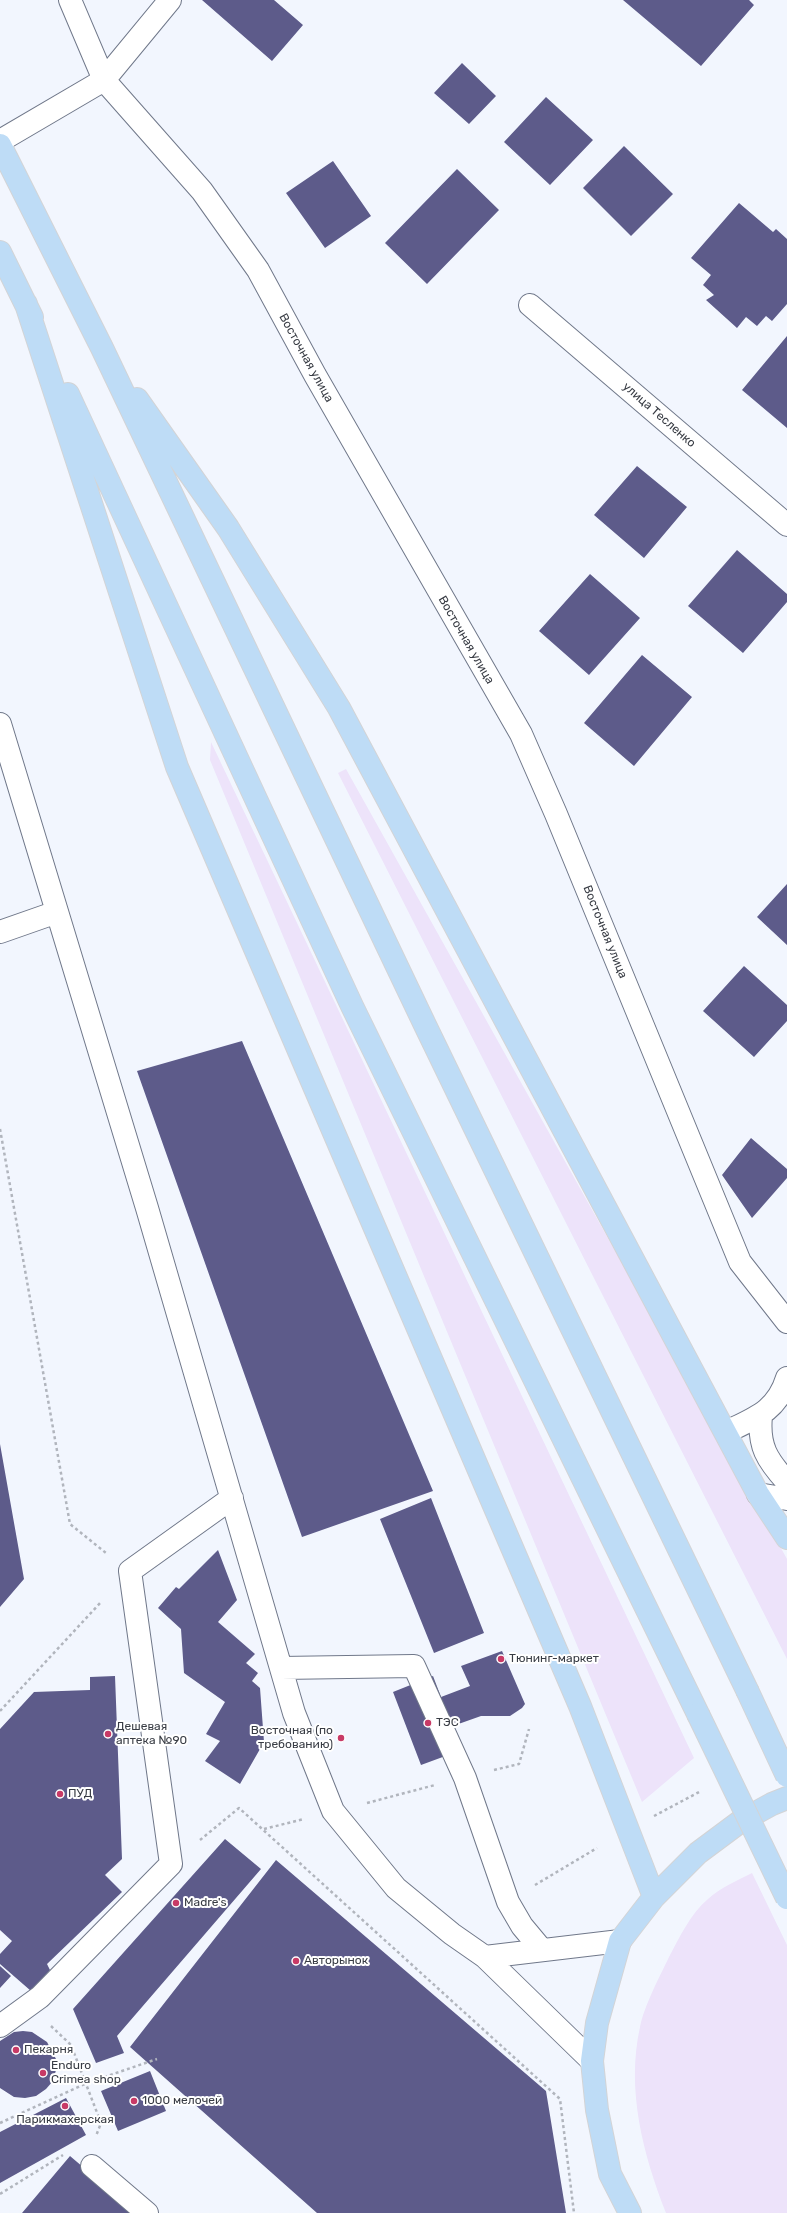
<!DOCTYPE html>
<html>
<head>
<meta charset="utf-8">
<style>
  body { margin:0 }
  canvas { display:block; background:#f2f6fe }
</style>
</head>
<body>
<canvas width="787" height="2213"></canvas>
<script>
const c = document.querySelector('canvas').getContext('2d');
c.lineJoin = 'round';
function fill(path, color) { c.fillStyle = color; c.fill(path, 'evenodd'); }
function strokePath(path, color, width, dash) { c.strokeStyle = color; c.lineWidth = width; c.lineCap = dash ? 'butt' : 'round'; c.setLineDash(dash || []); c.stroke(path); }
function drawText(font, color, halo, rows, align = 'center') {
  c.font = font + ' Rubik,sans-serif'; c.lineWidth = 4; c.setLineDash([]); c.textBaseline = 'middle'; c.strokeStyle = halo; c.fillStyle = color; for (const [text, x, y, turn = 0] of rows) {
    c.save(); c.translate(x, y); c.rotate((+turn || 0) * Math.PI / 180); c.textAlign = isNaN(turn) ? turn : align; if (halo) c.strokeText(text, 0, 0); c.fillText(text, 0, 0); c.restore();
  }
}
fill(new Path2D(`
  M211 742 694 1758 642 1802 210 760Z
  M346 769 787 1559V1659L338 773Z
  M752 1873 787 1945V2213H666C643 2154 626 2090 640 2027 644 2006 660 1976 669 1957 679 1938 691 1913 708 1899 720 1888 738 1880 752 1873Z`), '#ede3fa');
fill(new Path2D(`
  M202 0H274L303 25 272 61Z
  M623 0H749L754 5 701 66Z
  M462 63 496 96 469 124 434 93Z
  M546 97 593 140 550 185 504 142Z
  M624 146 673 194 631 236 583 188Z
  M333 161 371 216 325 248 286 193Z
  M457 169 499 210 427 284 385 243Z
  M739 203 773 232 776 229 787 239V304L772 321 766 316 757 326 746 317 737 328 706 300 714 295 703 285 711 275 691 258Z
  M787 336V428L742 390Z
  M637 466 687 507 644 558 594 515Z
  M737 550 787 594V602L743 653 688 606Z
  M590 574 640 618 589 675 539 631Z
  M642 655 692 697 634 766 584 723Z
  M787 884V945L757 917Z
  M744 966 787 1005V1021L754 1057 703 1011Z
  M242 1041 433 1491 302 1537 137 1071Z
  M751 1138 787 1169V1178L752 1218 722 1175Z
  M0 1444 24 1579 0 1607Z
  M431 1498 484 1633 434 1653 380 1519Z
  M218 1550 237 1600 218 1622 255 1654 246 1663 258 1673 252 1681 260 1688 264 1742 240 1784 205 1761 220 1741 206 1734 225 1702 184 1673 181 1629 158 1608 176 1587 179 1589Z
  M502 1651 525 1704 522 1708 510 1716H481L450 1727 459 1751 421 1765 393 1692 433 1676 441 1697 470 1686 461 1666Z
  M115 1676 122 1859 105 1875 122 1892 47 1964 50 1970 31 1991 0 1964V1954L12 1941 0 1930V1729L34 1692 90 1690V1677Z
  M225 1839 261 1869 117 2036 124 2053 96 2063 73 2009Z
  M276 1860 546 2091 566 2213H317L130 2047Z
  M0 1966 11 1976 0 1988Z
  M23 2031 32 2032 47 2042 56 2059V2070L53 2081 46 2089 36 2096 25 2098 14 2097 0 2088V2041L14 2032Z
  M150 2071 166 2111 118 2131 101 2091Z
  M66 2098 86 2135 0 2183V2132Z
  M70 2156 137 2213H22Z`), '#5d5b8a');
const minor = new Path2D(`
  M70 0 104 80 202 191 258 270 315 375 521 734 556 814 740 1262 787 1322
  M0 141 104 80 170 0
  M530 305 787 525
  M0 724 147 1208 294 1713 333 1811 396 1888 452 1934 485 1957 592 2061
  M0 932 57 912
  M761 1416C758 1446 767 1460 787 1482
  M726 1432C755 1418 777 1411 787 1378
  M758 1494 787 1499
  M281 1668 414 1666 465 1778 508 1902 522 1926 542 1950
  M485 1957 620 1941
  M0 2026 40 1997 171 1864 130 1571 232 1498
  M92 2166 147 2213`);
const major = new Path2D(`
  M0 145 102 348 425 1025 747 1690
  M0 252 32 317
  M26 304 177 767 580 1706 654 1897
  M68 394 352 1006 698 1714
  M137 399 228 528 339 708 758 1494 787 1538
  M630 2213 610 2174 597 2110 592 2061 597 2023 620 1941 654 1897 698 1853 741 1821 772 1804 787 1798`);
strokePath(minor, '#70788a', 24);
strokePath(major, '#d3d4d6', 24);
strokePath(new Path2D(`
  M0 1129 70 1524 106 1553
  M0 1711 102 1601
  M494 1770 519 1764 529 1729
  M367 1803 435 1785
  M654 1816 701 1791
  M264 1829 304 1819
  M200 1840 239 1808 560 2099 574 2213
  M535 1885 597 1848
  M51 2026 71 2045 101 2123 96 2136
  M0 2123 87 2083 157 2059
  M0 2194 63 2155`), '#b1b5bd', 2.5, [3, 3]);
strokePath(minor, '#fff', 22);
strokePath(major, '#bedcf6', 22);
const majorBridge = new Path2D(`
  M747 1690 787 1776
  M698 1714 787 1898`);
strokePath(majorBridge, '#d3d4d6', 24, []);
strokePath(majorBridge, '#bedcf6', 22);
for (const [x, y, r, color] of [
  [501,1659,4,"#c83a66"],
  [428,1723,4,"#c83a66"],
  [108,1734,4,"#c83a66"],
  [341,1738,4,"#c83a66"],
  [60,1794,4,"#c83a66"],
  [176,1903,4,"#c83a66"],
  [296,1961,4,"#c83a66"],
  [16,2050,4,"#c83a66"],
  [43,2073,4,"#c83a66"],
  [134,2101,4,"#c83a66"],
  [65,2106,4,"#c83a66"]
]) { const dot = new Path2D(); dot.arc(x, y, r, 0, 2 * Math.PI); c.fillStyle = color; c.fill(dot); strokePath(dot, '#fff', 1.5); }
drawText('12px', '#383c44', '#fff', [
  ["Восточная улица",306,358,61],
  ["улица Тесленко",659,415,41],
  ["Восточная улица",466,640,60],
  ["Восточная улица",605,932,68]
]);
drawText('12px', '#383c44', '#fff', [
  ["Тюнинг-маркет",509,1659],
  ["ТЭС",436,1723],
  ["Дешевая",116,1727],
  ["аптека №90",116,1741],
  ["Восточная (по",333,1731,"right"],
  ["требованию)",333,1745,"right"],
  ["ПУД",68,1794],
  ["Madre's",184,1903],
  ["Авторынок",304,1961],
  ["Пекарня",24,2050],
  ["Enduro",51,2066],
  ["Crimea shop",51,2080],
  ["1000 мелочей",142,2101],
  ["Парикмахерская",65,2120,"center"]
], 'left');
</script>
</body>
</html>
